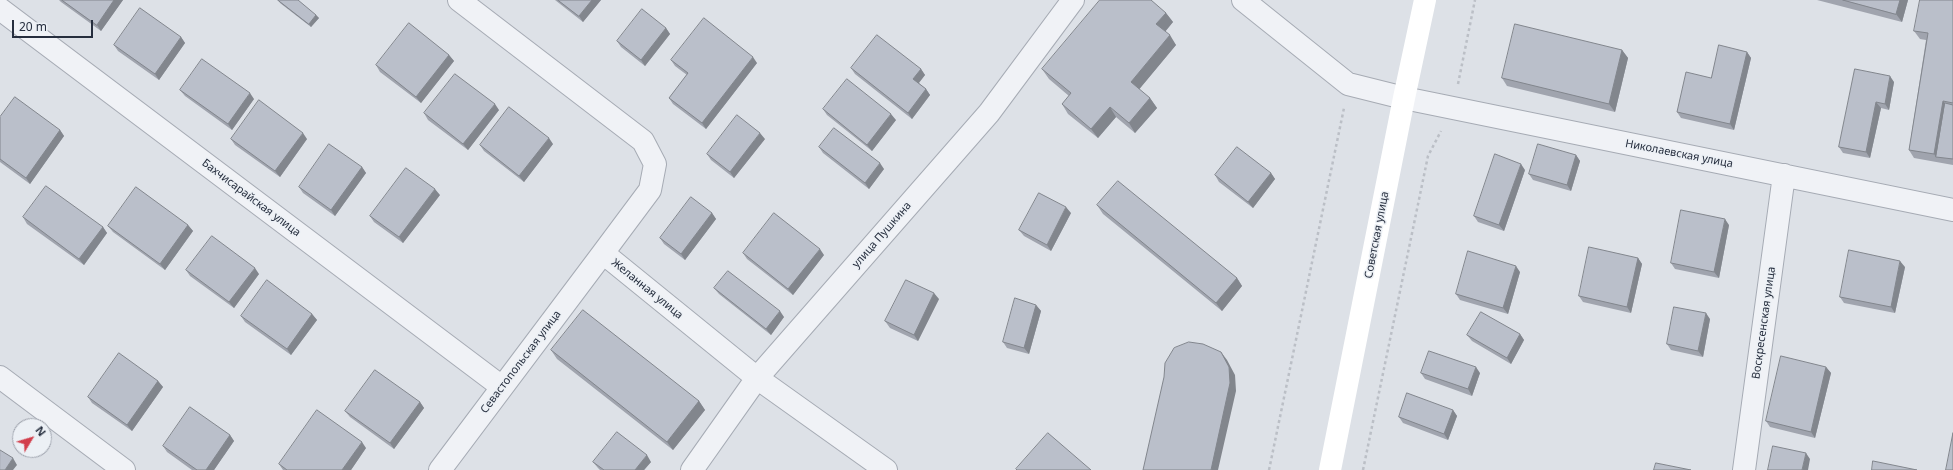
<!DOCTYPE html>
<html>
<head>
<meta charset="utf-8">
<style>
  body { margin:0 }
  #map { position:relative; width:1953px; height:470px; overflow:hidden; background:#dde1e7; font-family:"Noto Sans",sans-serif }
  canvas { display:block }
  .north { position:absolute; left:12px; top:418px; width:40px; height:40px; box-sizing:border-box; background:#ecf0f5; border:1px solid #9da2ac; border-radius:50%; rotate:52deg; font-size:11px; font-weight:700; line-height:16px; text-align:center; color:#262e3e }
  .north::after { content:''; display:block; margin:auto; width:14px; height:18px; background:#d23d4b; clip-path:polygon(50% 0,100% 100%,50% 72%,0 100%) }
  .scale { position:absolute; left:12px; top:20px; width:81px; height:18px; box-sizing:border-box; border:2px solid #262e3e; border-top:0; padding-left:5px; font-size:12px; line-height:14px; white-space:nowrap; color:#262e3e; -webkit-text-stroke:3px #ecf0f5; paint-order:stroke }
</style>
</head>
<body>
<div id="map">
<canvas width="1953" height="470"></canvas>
<div class="north">N</div>
<div class="scale">20 m</div>
</div>
<script>
const c = document.querySelector('canvas').getContext('2d');
c.lineJoin = 'round';
function strokePath(path, color, width, dash) { c.strokeStyle = color; c.lineWidth = width; c.lineCap = dash ? 'butt' : 'round'; c.setLineDash(dash || []); c.stroke(path); }
function fill(path, color) { c.fillStyle = color; c.fill(path, 'evenodd'); }
function drawText(font, color, halo, rows, align = 'center') {
  c.font = font + ' "Noto Sans",sans-serif'; c.lineWidth = 3; c.setLineDash([]); c.textBaseline = 'middle'; c.strokeStyle = halo; c.fillStyle = color; for (const [text, x, y, turn = 0] of rows) {
    c.save(); c.translate(x, y); c.rotate((+turn || 0) * Math.PI / 180); c.textAlign = isNaN(turn) ? turn : align; if (halo) c.strokeText(text, 0, 0); c.fillText(text, 0, 0); c.restore();
  }
}
const street = new Path2D(`
  M459 0 643 141 655 164 650 190 603 253 757 378 886 470
  M1243 0 1348 84 1404 98 1953 210
  M0 9 502 387
  M0 377 124 470
  M440 470 603 253
  M692 470 757 378 989 113 1073 0
  M1744 470 1784 175`);
strokePath(street, '#a6abb4', 24);
strokePath(new Path2D(`
  M1458 84 1475 0
  M1269 470 1344 108
  M1363 470 1428 156 1441 131`), '#bbbfc6', 2.5, [3, 3]);
strokePath(street, '#f0f2f6', 22);
strokePath(new Path2D(`
  M1330 470 1404 98 1425 0`), '#fff', 22);
fill(new Path2D(`
  M59 0H123L101 31 61 2Z
  M278 0 316 15 319 18 311 27 280 3Z
  M555 0H601L583 22Z
  M1817 0H1908L1902 22Z
  M1953 0V165L1914 158 1909 150 1926 40 1920 39 1914 31Z
  M1166 13 1173 22 1165 32 1176 45 1139 89 1150 98 1157 108 1135 133 1116 117 1098 138 1068 114 1062 104 1069 96 1049 79 1042 69Z
  M666 28 670 34 645 66 621 47 617 41Z
  M181 37 185 43 159 80 118 51 114 45Z
  M1622 50 1628 58 1615 112 1507 86 1502 78Z
  M1747 52 1751 58 1734 130 1681 118 1677 112 1711 78Z
  M449 55 454 61 421 103 380 72 376 65Z
  M671 60 757 63 706 129 673 104 669 98 687 75 675 66Z
  M851 68 921 69 925 75 919 83 926 89 930 95 912 119 855 74Z
  M1855 69 1894 82 1889 110 1881 108 1870 158 1843 153 1839 147Z
  M180 90 254 99 232 130 185 96Z
  M823 109 896 120 872 151 827 115Z
  M499 110 468 150 428 120 424 113Z
  M0 117 60 130 64 136 30 184 0 162Z
  M231 139H307L280 177 235 145Z
  M765 139 734 178 711 160 707 154Z
  M553 144 524 182 484 151 480 145Z
  M819 147 884 169 869 189 823 153Z
  M1576 155 1580 161 1571 191 1533 180 1529 174Z
  M362 167 366 173 335 216 303 193 299 187Z
  M1525 170 1504 231 1478 222 1474 216Z
  M1271 173 1275 179 1253 208 1219 182 1215 175Z
  M440 195 403 243 374 222 370 216Z
  M1097 205 1237 278 1242 286 1222 311 1103 214Z
  M712 213 716 219 685 260 664 244 660 238Z
  M1071 213 1051 251 1024 236 1019 230Z
  M23 217 103 227 107 233 84 265 27 224Z
  M188 225 193 231 165 270 113 232 108 226Z
  M1729 225 1719 278 1675 269 1671 263Z
  M743 253 824 255 793 295 747 259Z
  M1638 258 1642 264 1631 313 1583 302 1579 296Z
  M1905 267 1895 313 1844 303 1840 297Z
  M186 270 259 274 234 308 190 276Z
  M1520 272 1508 314 1460 300 1456 294Z
  M714 288 784 317 771 335 719 294Z
  M939 299 918 341 890 328 885 321Z
  M1036 305 1041 311 1029 354 1007 348 1003 342Z
  M312 314 317 320 291 355 245 322 241 316Z
  M1710 319 1703 357 1671 350 1667 344Z
  M1520 334 1524 340 1511 364 1472 341 1467 335Z
  M551 350 699 401 705 410 673 450 557 359Z
  M1826 367 1831 373 1815 438 1770 427 1766 421Z
  M1421 373H1480L1472 396 1425 379Z
  M158 381 163 387 132 431 92 403 88 397Z
  M420 402 424 408 394 449 350 417 345 411Z
  M1453 410 1457 416 1448 440 1403 423 1399 417Z
  M230 435 234 441 214 470H192L167 452 163 446Z
  M366 448 351 470H283L279 464Z
  M593 462H651L644 470H600L598 468Z`), '#a0a4ae');
fill(new Path2D(`
  M114 0H123L101 31 97 25Z
  M592 0H601L583 22 579 16Z
  M1900 0H1908L1902 22 1896 14Z
  M1166 13 1173 22 1163 34 1156 24Z
  M316 15 319 18 311 27 309 24Z
  M666 28 670 34 645 66 641 60Z
  M1170 35 1176 45 1137 92 1131 82Z
  M181 37 185 43 159 80 155 74Z
  M1622 50 1628 58 1615 112 1609 104Z
  M1747 52 1751 58 1734 130 1730 124Z
  M449 55 454 61 421 103 416 97Z
  M753 57 757 63 706 129 702 123Z
  M921 69 925 75 917 85 913 79Z
  M1890 76 1894 82 1889 110 1885 104Z
  M926 89 930 95 912 119 908 113Z
  M250 93 254 99 232 130 228 124Z
  M1150 98 1157 108 1135 133 1129 123Z
  M1943 101 1949 109 1936 157 1940 163 1934 154Z
  M1876 102 1881 108 1870 158 1866 152Z
  M495 104 499 110 468 150 463 144Z
  M1110 107 1116 117 1098 138 1091 129Z
  M891 114 896 120 872 151 867 145Z
  M60 130 64 136 30 184 26 178Z
  M303 133 307 139 280 177 275 171Z
  M760 133 765 139 734 178 730 172Z
  M549 138 553 144 524 182 519 176Z
  M1576 155 1580 161 1571 191 1567 185Z
  M880 163 884 169 869 189 865 183Z
  M1521 164 1525 170 1504 231 1499 225Z
  M362 167 366 173 335 216 331 210Z
  M1271 173 1275 179 1253 208 1248 202Z
  M435 189 440 195 403 243 399 237Z
  M1066 207 1071 213 1051 251 1047 245Z
  M712 213 716 219 685 260 681 254Z
  M1725 219 1729 225 1719 278 1714 272Z
  M188 225 193 231 165 270 160 264Z
  M103 227 107 233 84 265 79 259Z
  M820 249 824 255 793 295 788 289Z
  M1638 258 1642 264 1631 313 1627 307Z
  M1900 261 1905 267 1895 313 1891 307Z
  M1516 266 1520 272 1508 314 1503 308Z
  M255 268 259 274 234 308 229 302Z
  M1237 278 1242 286 1222 311 1216 303Z
  M934 293 939 299 918 341 914 335Z
  M1036 305 1041 311 1029 354 1024 348Z
  M780 311 784 317 771 335 766 329Z
  M1706 313 1710 319 1703 357 1698 351Z
  M312 314 317 320 291 355 287 349Z
  M1520 334 1524 340 1511 364 1507 358Z
  M1221 352 1227 360 1235 375 1236 391 1218 470H1211Z
  M1476 367 1480 373 1472 396 1468 389Z
  M1826 367 1831 373 1815 438 1811 432Z
  M158 381 163 387 132 431 127 425Z
  M699 401 705 410 673 450 667 442Z
  M420 402 424 408 394 449 390 443Z
  M1453 410 1457 416 1448 440 1444 434Z
  M230 435 234 441 214 470H206Z
  M362 442 366 448 351 470H342Z
  M1806 453 1810 459 1808 470H1802Z
  M647 455 651 462 644 470H635Z
  M13 458 17 465 13 470H5Z`), '#82868d');
const building = new Path2D(`
  M62 0H114L97 25Z
  M278 0H298L316 15 309 24Z
  M558 0H592L579 16Z
  M1100 0H1151L1166 13 1156 24 1170 35 1131 82 1150 98 1129 123 1110 107 1091 129 1062 104 1071 93 1042 69Z
  M1843 0H1900L1896 14Z
  M1920 0H1953V103L1943 101 1934 154 1909 150 1928 33 1914 31Z
  M140 8 181 37 155 74 114 45Z
  M642 9 666 28 641 60 617 41Z
  M704 18 753 57 702 123 669 98 688 73 671 60Z
  M409 23 449 55 416 97 376 65Z
  M1515 24 1622 50 1609 104 1502 78Z
  M877 35 921 69 913 79 926 89 908 113 851 68Z
  M1719 45 1747 52 1730 124 1677 112 1686 72 1711 78Z
  M202 59 250 93 228 124 180 90Z
  M1855 69 1890 76 1885 104 1876 102 1866 152 1839 147Z
  M455 74 495 104 463 144 424 113Z
  M847 79 891 114 867 145 823 109Z
  M15 97 60 130 26 178 0 159V117Z
  M259 100 303 133 275 171 231 139Z
  M1945 103 1953 105V159L1936 157Z
  M509 107 549 138 519 176 480 145Z
  M737 115 760 133 730 172 707 154Z
  M834 128 880 163 865 183 819 147Z
  M329 144 362 167 331 210 299 187Z
  M1538 144 1576 155 1567 185 1529 174Z
  M1237 147 1271 173 1248 202 1215 175Z
  M1495 154 1521 164 1499 225 1474 216Z
  M406 168 435 189 399 237 370 216Z
  M1118 181 1237 278 1216 303 1097 205Z
  M46 186 103 227 79 259 23 217Z
  M136 187 188 225 160 264 108 226Z
  M1039 193 1066 207 1047 245 1019 230Z
  M691 197 712 213 681 254 660 238Z
  M1681 210 1725 219 1714 272 1671 263Z
  M774 213 820 249 788 289 743 253Z
  M212 236 255 268 229 302 186 270Z
  M1589 247 1638 258 1627 307 1579 296Z
  M1849 250 1900 261 1891 307 1840 297Z
  M1468 251 1516 266 1503 308 1456 294Z
  M728 271 780 311 766 329 714 288Z
  M267 280 312 314 287 349 241 316Z
  M906 280 934 293 914 335 885 321Z
  M1015 298 1036 305 1024 348 1003 342Z
  M1674 307 1706 313 1698 351 1667 344Z
  M583 310 699 401 667 442 551 350Z
  M1481 312 1520 334 1507 358 1467 335Z
  M1189 342 1203 344 1221 352 1229 367 1230 383 1211 470H1143L1164 377 1165 363 1174 348Z
  M1429 351 1476 367 1468 389 1421 373Z
  M119 353 158 381 127 425 88 397Z
  M1781 356 1826 367 1811 432 1766 421Z
  M375 370 420 402 390 443 345 411Z
  M1407 393 1453 410 1444 434 1399 417Z
  M190 407 230 435 206 470H197L163 446Z
  M317 410 362 442 342 470H287L279 464Z
  M617 432 647 455 635 470H604L593 462Z
  M1048 433 1091 470H1017L1016 469Z
  M1953 433V470H1946Z
  M1773 446 1806 453 1802 470H1768Z
  M0 450 13 458 5 470H0Z
  M1873 461 1917 470H1872Z
  M1656 463 1691 470H1654Z`);
fill(building, '#babfca');
strokePath(building, '#82868d', 1);
drawText('11px', '#262e3e', '#ecf0f5', [
  ["Николаевская улица",1679,154,11],
  ["Бахчисарайская улица",251,198,37],
  ["улица Пушкина",882,235,-49],
  ["Советская улица",1377,235,-79],
  ["Желанная улица",647,289,39],
  ["Воскресенская улица",1764,323,-82],
  ["Севастопольская улица",521,362,-53]
]);
</script>
</body>
</html>
